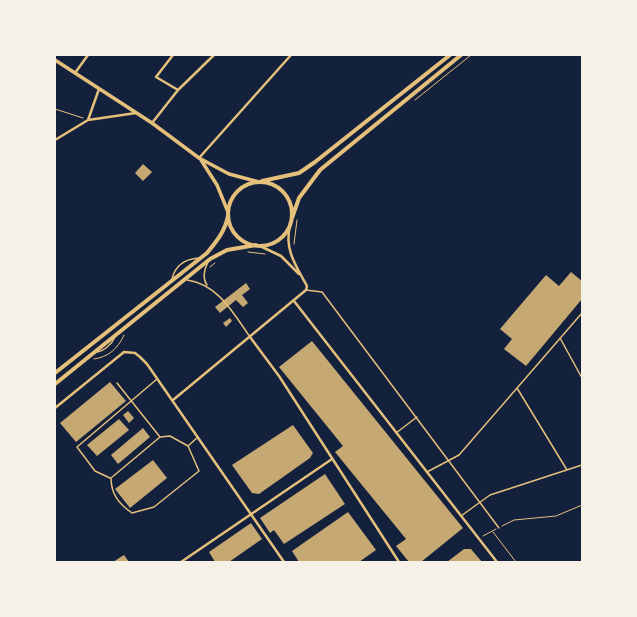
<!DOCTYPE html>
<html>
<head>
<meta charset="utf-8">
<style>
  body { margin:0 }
  #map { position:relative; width:637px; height:617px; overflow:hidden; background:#14213d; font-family:"Titillium Web",sans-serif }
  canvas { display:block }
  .frame { position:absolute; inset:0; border:56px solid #f6f1e7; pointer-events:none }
</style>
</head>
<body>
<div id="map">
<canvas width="637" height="617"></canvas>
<div class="frame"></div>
</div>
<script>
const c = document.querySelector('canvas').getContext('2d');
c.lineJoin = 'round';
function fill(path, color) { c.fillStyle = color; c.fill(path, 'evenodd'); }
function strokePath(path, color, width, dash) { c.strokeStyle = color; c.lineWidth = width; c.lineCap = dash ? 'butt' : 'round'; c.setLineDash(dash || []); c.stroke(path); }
fill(new Path2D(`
  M143 164 152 172 143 181 135 173Z
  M571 272 582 281V299L526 366 504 349 512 339 500 329 546 275 559 286Z
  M246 283 250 289 242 295 248 303 243 307 236 300 220 313 215 307Z
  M230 318 232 321 226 327 223 323Z
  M312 341 463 528 421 562H409L396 546 406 539 335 452 343 446 279 367Z
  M110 382 126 401 76 442 60 423Z
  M128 411 134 418 129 423 123 415Z
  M119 419 129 430 97 456 87 445Z
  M293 425 313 453 310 458 259 494 252 493 232 465Z
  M143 428 150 437 118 464 111 455Z
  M153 460 167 478 130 508 115 489Z
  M325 474 345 504 284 544 274 530 270 533 260 518Z
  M348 512 376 550 359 562H299L292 551Z
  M251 523 262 539 229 562H215L209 552Z
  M464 549H471L482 562H447Z
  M124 555 129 562H113Z`), '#c6a872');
strokePath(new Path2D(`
  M415 100 471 55
  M55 109 83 118
  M294 244 297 220
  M248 252 265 254
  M210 267 215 263
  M94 359C108 357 118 349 124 335
  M502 526 514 520 556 516 582 505
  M493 532 516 562
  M483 536 496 529`), '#e5c07b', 1);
strokePath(new Path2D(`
  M172 279C175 266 185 259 199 258
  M187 280C218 284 234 314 250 337
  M207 285C202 278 204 270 208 262
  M306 290 322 292 499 528
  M560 338 582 378
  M97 352C104 351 112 344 115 337
  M117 383 160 437
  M517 388 567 470
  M396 433 417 417
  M188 446 170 436 160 437 111 478C111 494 119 504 132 513L154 507 199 471 188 446 198 437
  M427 472 459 455 582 313
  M110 478 95 471 77 447 157 379
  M461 516 490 495 582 465`), '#e5c07b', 1.5);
strokePath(new Path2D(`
  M173 55 156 77 178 90
  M75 73 88 55
  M88 120 99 89
  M152 123 178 90 214 55
  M55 140 88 120 136 113
  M199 158 291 55
  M260 246 281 256 299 274
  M294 301 497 562
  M250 337 279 376 399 562
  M173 400 306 290 307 286C296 266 284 249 290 226
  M55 408 124 352 135 353 140 357 147 364 284 562
  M181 562 332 459`), '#e5c07b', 2.5);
strokePath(new Path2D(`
  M55 60 152 123 199 158 229 174 259 182
  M201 160 217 185 228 212`), '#e5c07b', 3.5);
strokePath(new Path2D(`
  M262 181 299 173 315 162 450 55
  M228 214a32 32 0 1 1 64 0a32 32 0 1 1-64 0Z
  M292 218 299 198 320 170 461 55
  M55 373 207 253C217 241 225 231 228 216
  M55 384 210 259 227 250 256 245`), '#e5c07b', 4);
</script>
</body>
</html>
